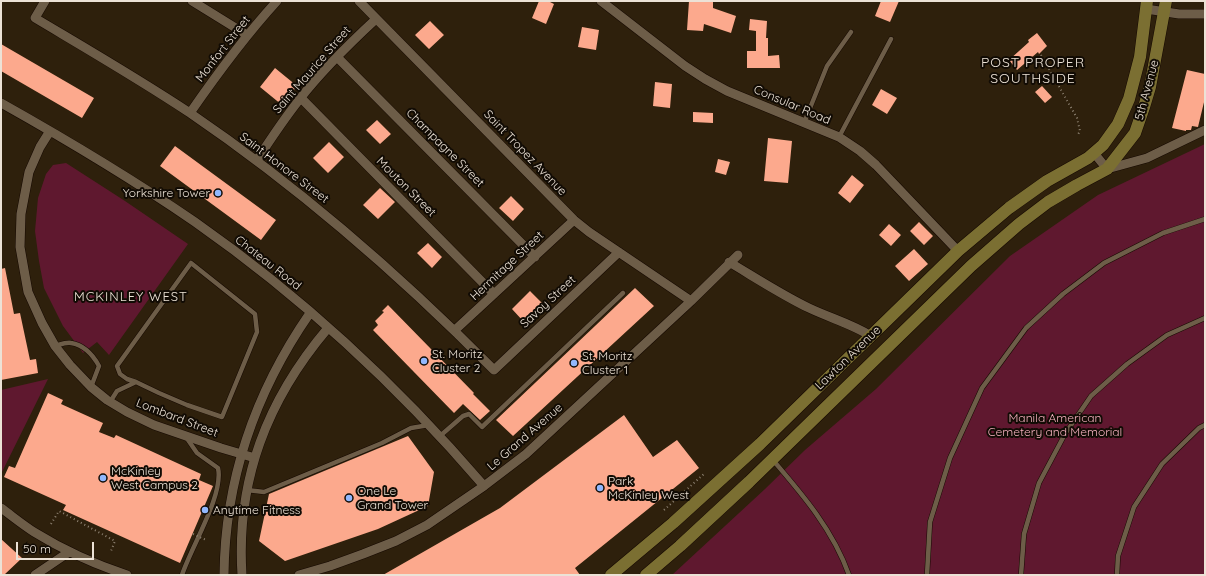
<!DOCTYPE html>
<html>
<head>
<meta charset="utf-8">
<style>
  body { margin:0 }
  #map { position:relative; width:1206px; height:576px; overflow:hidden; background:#2e200c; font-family:Quicksand,sans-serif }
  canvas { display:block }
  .frame { position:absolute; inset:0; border:2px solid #ece2d6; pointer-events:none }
  .scale { position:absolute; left:16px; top:542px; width:78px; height:18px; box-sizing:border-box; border:2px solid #ece2d6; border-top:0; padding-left:5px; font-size:12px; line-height:14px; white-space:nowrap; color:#ece2d6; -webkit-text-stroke:3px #110b04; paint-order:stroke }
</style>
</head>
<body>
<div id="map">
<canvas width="1206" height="576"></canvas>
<div class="frame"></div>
<div class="scale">50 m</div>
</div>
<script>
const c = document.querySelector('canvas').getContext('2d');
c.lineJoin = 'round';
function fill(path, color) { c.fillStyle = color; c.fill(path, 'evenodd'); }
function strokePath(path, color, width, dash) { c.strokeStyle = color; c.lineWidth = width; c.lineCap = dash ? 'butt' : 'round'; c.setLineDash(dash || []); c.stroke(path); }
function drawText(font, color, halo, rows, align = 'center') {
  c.font = font + ' Quicksand,sans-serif'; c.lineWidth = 4; c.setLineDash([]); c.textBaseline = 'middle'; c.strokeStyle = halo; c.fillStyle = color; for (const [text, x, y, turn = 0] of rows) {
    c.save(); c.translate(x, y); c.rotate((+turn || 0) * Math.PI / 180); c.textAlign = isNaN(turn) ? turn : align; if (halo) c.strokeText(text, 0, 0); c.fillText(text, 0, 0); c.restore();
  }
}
fill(new Path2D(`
  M1205 144V575H672L765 489 805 450 876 389 1010 256 1098 195Z
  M66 163 125 201 188 244 109 355 97 342 83 353 63 326 44 288 39 261 35 231 38 198 46 174 53 165Z
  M48 379 1 474V390Z`), '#5f182f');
fill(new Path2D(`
  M539 1H548L554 4 546 24 532 18Z
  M689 1H713V8L736 16 731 33 704 24 703 31 687 30Z
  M881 1H899L890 22 875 16Z
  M750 19 767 21 766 38H768V56L779 55 780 68H747V51H756V31L749 30Z
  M430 21 444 35 429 49 415 35Z
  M582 27 599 30 596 50 578 47Z
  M1037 33 1047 46 1039 54 1038 52 1017 70 1009 60 1029 42 1028 40Z
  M1 44 94 98 82 118 1 71Z
  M275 68 297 86 282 105 260 87Z
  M1187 70 1205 74V98L1198 127 1192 126 1191 130H1186V131L1172 128Z
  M655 82 672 84 670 108 653 106Z
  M1042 86 1052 97 1045 103 1035 92Z
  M881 89 897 98 887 114 872 105Z
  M693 112 713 113V123L693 122Z
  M377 120 391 134 380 144 366 130Z
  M768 138 792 141 788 183 764 181Z
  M329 142 344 157 328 173 313 158Z
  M175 146 276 220 261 240 160 166Z
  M718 159 730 162 726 175 715 172Z
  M852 175 864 185 850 203 838 193Z
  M380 188 395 202 378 219 363 205Z
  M511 196 524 209 513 221 499 208Z
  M919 222 933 236 924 245 910 231Z
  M889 224 901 235 891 246 879 235Z
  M428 243 442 257 432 268 417 253Z
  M914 249 928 264 909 281 895 266Z
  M5 268 14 314 20 313 30 360 36 359 38 373 1 380V269Z
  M635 288 654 306 513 436 496 420Z
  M530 291 542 303 523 321 512 309Z
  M388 305 474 393 473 394 490 411 480 420 463 404 454 413 373 330 378 325 375 321 384 312 382 311Z
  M48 393 63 400 61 404 103 423 99 432 114 438 116 435 201 474 199 480 213 486 180 563 63 510 66 505 4 477 9 466 15 468Z
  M624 415 653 457 677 440 699 468 575 568 580 575H383L500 508Z
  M408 436 434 472 428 506 378 529 285 561 259 541 269 494Z
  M1 539 22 558 4 575H1Z`), '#fca98d');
const service = new Path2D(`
  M804 123 827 66 851 32
  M839 137 891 39
  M191 263 255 314 257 332 222 417 187 405 159 393 136 382 127 379 120 374 117 366Z
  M55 346C59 345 66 342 71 343 84 345 93 355 99 366L91 387
  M110 402 117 391 136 382
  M440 436 463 416 469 414 482 427 623 293
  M772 459C803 495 833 530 849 575
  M247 490 264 492 382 443 411 428 429 425
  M182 575C191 547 224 495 218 468L197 453 186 437
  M927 575 930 522 950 458 982 388 1026 328 1063 294 1104 263 1163 233 1205 219
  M1021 575 1024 534 1039 483 1065 434 1091 396 1127 364 1167 335 1205 318
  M1117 575 1118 556 1134 507 1162 464 1199 428 1205 425`);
const minor = new Path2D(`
  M45 1 35 18C87 49 139 79 190 113 300 188 400 275 494 370L619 252
  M192 1 247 35
  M359 1 574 220 589 232 691 301
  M601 1 685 66 705 79 727 91 839 137 860 151 876 165 958 251
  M1146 9 1179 14H1205
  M337 57 535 257
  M301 98 494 294
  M1 103C67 140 132 179 195 222 302 297 399 387 484 486
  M190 113C217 74 245 36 277 1
  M50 131 40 147 29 172 21 214 20 247 28 292 42 323 55 346 70 365 91 387 107 400 127 412 154 425 221 448 255 458
  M1094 153 1107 169 1147 158 1205 130
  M257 160C270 140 284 119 299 100 322 70 349 44 376 19
  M729 262C756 278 782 295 809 308 830 318 852 324 871 336
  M455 330 574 220
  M1 508C12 516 23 525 34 532 63 550 94 564 127 575
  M35 575 69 552
  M224 575C225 480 256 391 310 313
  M242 575C236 480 267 400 328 328
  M299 575 330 566 363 554 396 541 427 525 484 486 526 454 691 301 738 255`);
const secondary = new Path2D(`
  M611 575 673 523 760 444 958 251 1009 208 1047 181 1088 158 1103 145 1118 124 1129 99 1140 57 1147 1
  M646 575 680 546 749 482 971 266 1019 224 1048 202 1077 185 1107 169 1135 133 1144 107 1150 87 1166 1`);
strokePath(service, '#160900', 5.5);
strokePath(minor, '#160900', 10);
strokePath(secondary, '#160900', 13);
strokePath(new Path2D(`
  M1041 55 1077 118 1080 131 1077 136
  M664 510 705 473
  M51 524 59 511 115 541 111 551`), '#8e8272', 2, [1, 3]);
strokePath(service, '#6d5d48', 4.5);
strokePath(minor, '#6d5d48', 9);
strokePath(secondary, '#7b6f32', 12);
strokePath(new Path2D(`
  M193 534 206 540`), '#8e8272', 2, [1, 3]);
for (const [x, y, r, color] of [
  [218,193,4,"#91b8fd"],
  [424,361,4,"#91b8fd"],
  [574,363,4,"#91b8fd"],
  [103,478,4,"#91b8fd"],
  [600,488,4,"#91b8fd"],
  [349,498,4,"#91b8fd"],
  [205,510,4,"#91b8fd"]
]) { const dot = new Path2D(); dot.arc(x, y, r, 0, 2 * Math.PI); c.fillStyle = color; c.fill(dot); strokePath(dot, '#110b04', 1.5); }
drawText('12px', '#ece2d6', '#110b04', [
  ["Monfort Street",223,49,-52],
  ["Saint Maurice Street",312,70,-49],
  ["5th Avenue",1147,90,-75],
  ["Consular Road",792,105,23],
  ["Champagne Street",445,148,45],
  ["Saint Tropez Avenue",525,153,46],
  ["Saint Honore Street",284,168,37],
  ["Mouton Street",406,187,45],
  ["Chateau Road",268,263,38],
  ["Hermitage Street",507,266,-43],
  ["Savoy Street",548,302,-43],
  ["Lawton Avenue",848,358,-44],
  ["Lombard Street",177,418,21],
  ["Le Grand Avenue",525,437,-41]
]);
drawText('12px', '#ece2d6', '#110b04', [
  ["Yorkshire Tower",210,193,"right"],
  ["St. Moritz",432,354],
  ["Cluster 2",432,368],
  ["St. Moritz",582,356],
  ["Cluster 1",582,370],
  ["McKinley",111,471],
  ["West Campus 2",111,485],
  ["Park",608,481],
  ["McKinley West",608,495],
  ["One Le",357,491],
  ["Grand Tower",357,505],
  ["Anytime Fitness",213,510]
], 'left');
drawText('12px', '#f5b1bf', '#110b04', [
  ["Manila American",1055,418],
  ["Cemetery and Memorial",1055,432]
]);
c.letterSpacing = '1px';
drawText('13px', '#ece2d6', '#110b04', [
  ["MCKINLEY WEST",131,297]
]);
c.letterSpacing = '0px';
c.letterSpacing = '1px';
drawText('14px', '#ece2d6', '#110b04', [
  ["POST PROPER",1033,63],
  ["SOUTHSIDE",1033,79]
]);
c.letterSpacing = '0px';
</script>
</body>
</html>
